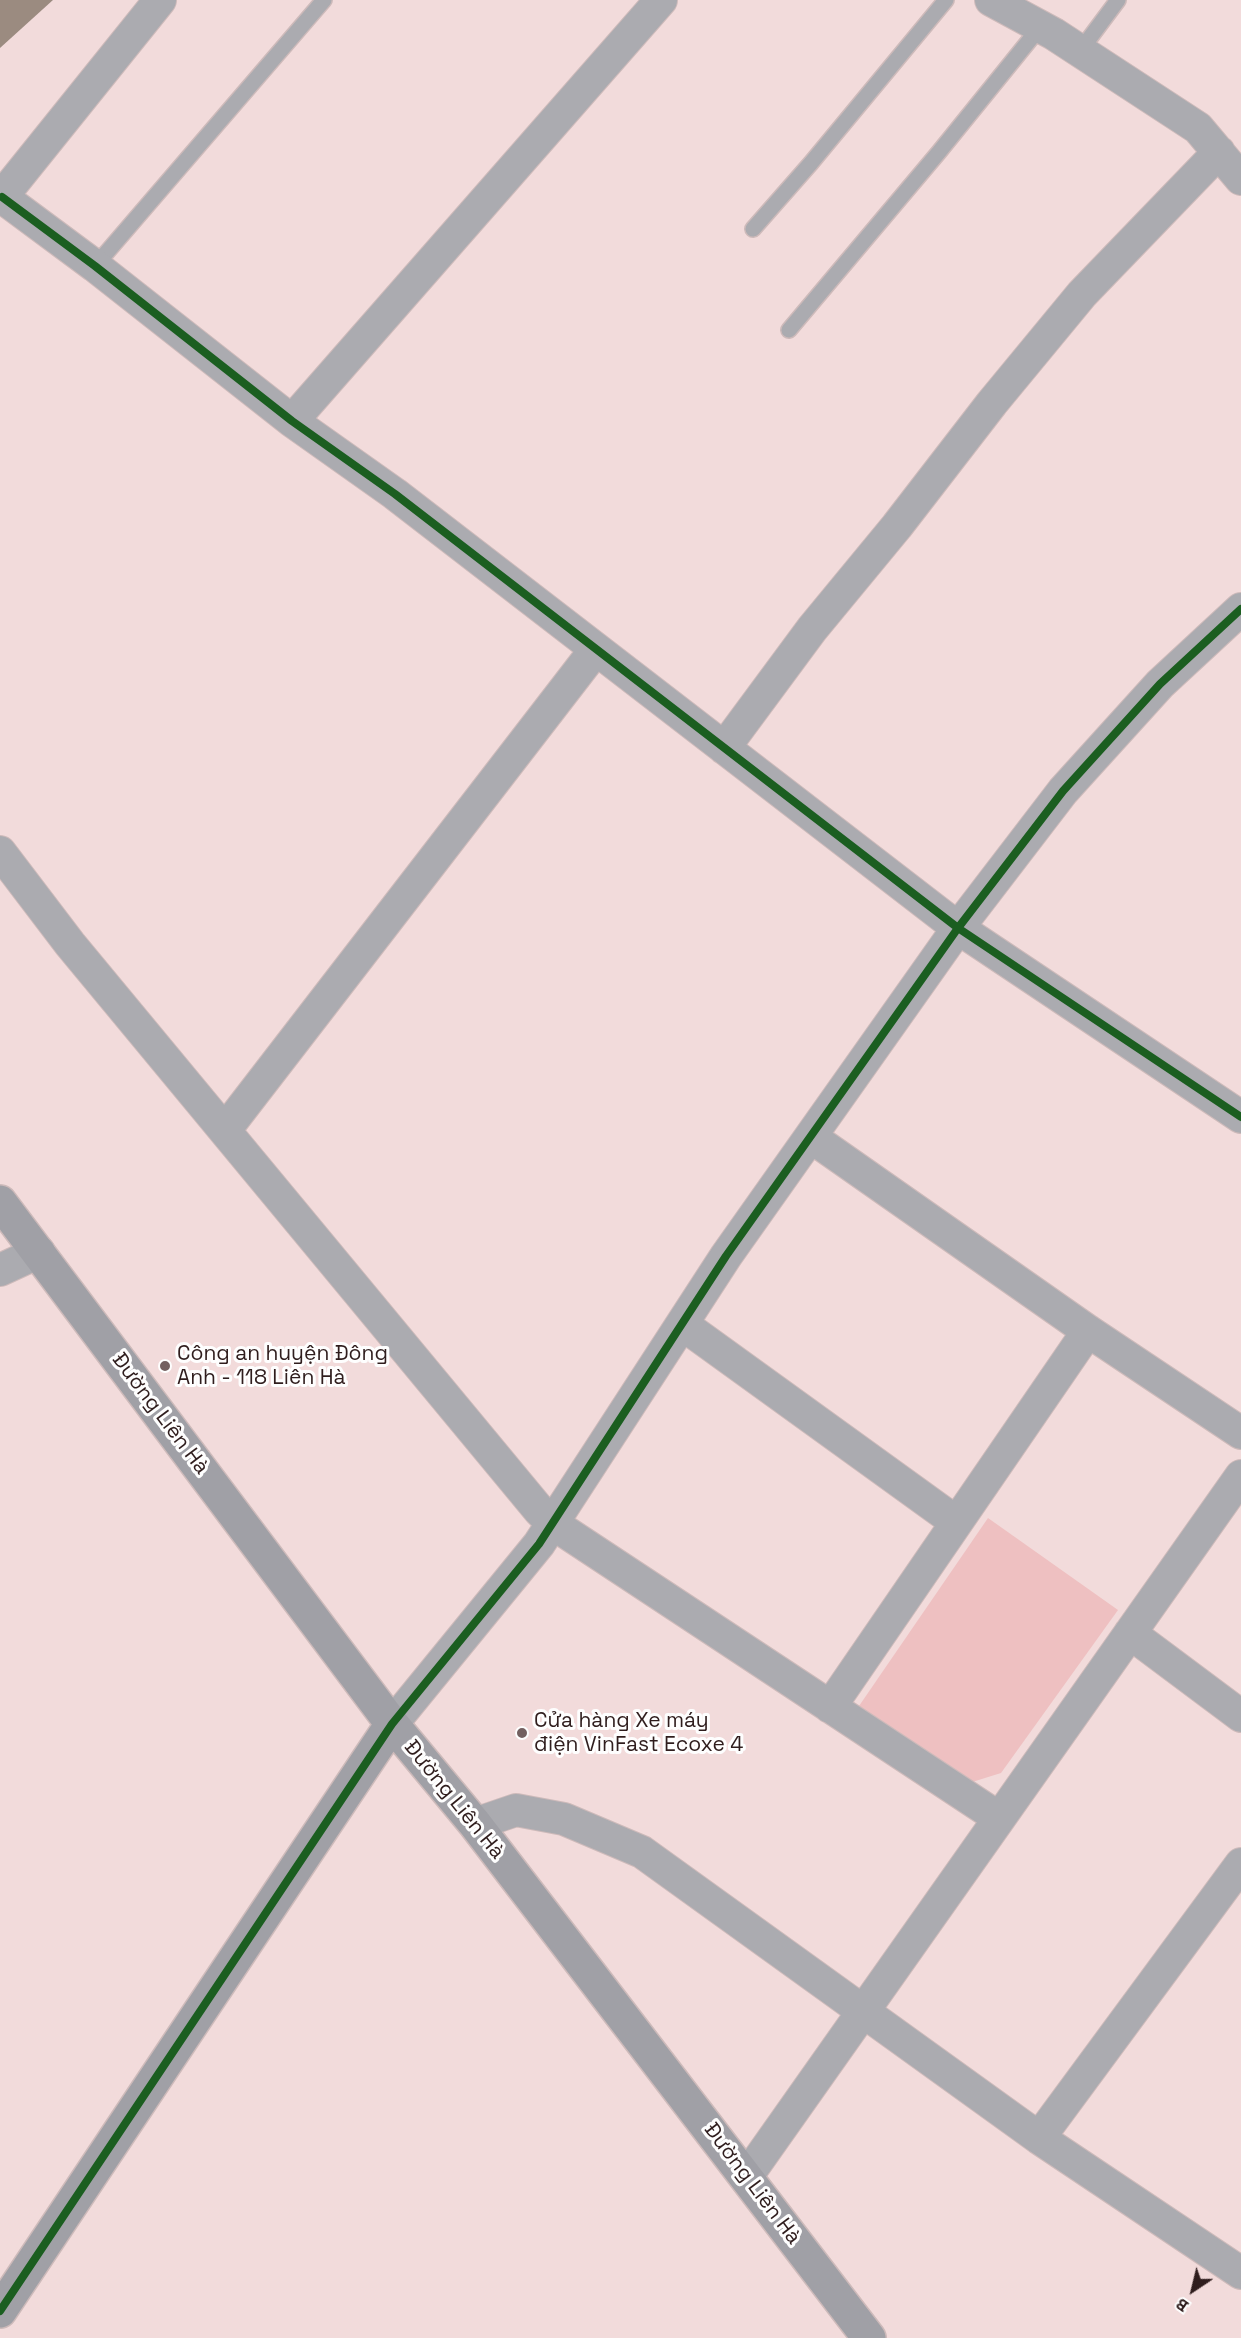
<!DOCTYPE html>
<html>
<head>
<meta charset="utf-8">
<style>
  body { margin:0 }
  #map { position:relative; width:1241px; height:2338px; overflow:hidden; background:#f2dbdb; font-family:"Space Grotesk",sans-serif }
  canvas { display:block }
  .north { position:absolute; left:1163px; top:2260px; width:60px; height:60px; -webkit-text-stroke:4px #fefefe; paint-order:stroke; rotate:215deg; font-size:16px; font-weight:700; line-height:24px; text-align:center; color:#2f1d1d }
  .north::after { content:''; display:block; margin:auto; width:21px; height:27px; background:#2f1d1d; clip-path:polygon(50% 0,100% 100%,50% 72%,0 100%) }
</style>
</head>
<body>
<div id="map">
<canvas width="1241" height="2338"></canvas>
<div class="north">B</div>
</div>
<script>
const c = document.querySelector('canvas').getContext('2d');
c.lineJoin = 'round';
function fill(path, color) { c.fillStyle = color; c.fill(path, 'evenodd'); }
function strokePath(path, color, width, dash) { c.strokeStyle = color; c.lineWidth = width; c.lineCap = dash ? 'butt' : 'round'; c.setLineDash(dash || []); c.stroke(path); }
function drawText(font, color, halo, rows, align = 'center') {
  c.font = font + ' "Space Grotesk",sans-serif'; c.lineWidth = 6; c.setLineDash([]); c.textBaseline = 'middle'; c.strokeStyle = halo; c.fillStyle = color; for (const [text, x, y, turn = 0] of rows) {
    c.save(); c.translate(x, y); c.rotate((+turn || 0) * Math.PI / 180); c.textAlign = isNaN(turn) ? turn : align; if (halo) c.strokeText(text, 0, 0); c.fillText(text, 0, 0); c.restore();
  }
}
fill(new Path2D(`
  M988 1518 1118 1610 1001 1773 969 1783 859 1706Z`), '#eec0c1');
fill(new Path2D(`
  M0 0H53L0 48Z`), '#9b8b80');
const lane = new Path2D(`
  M1080 51 1118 0
  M753 229 811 163 946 0
  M95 266 324 0
  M789 330 939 152 1041 26`);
const street = new Path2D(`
  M991 0 1054 34 1198 128 1241 179
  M2 197 95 266 292 421 395 494 958 928 1241 1117
  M0 199 160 0
  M292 421 661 0
  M724 748 812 629 897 526 992 403 1082 294 1219 152
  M0 852 70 944 539 1510 552 1523 999 1818
  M225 1130 596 649
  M811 1137 1088 1331 1241 1433
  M0 1270 39 1252
  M682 1324 956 1522
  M1130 1633 1241 1716
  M830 1707 1088 1331
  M392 1724 539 1544 726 1256 958 928 1063 791 1160 684 1241 609
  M475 1824 516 1810 564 1819 642 1852 1039 2138 1241 2273
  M1039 2138 1241 1864
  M747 2176 1241 1476`);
const secondary = new Path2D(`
  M0 1202 392 1724 475 1824 869 2338
  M0 2311 392 1724`);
strokePath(lane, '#cdbaba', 18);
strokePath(street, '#cdbaba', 34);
strokePath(secondary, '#cdbaba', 36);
strokePath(lane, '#ababb0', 15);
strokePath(street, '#ababb0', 32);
strokePath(secondary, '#a0a0a6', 33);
strokePath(new Path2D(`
  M2 197 95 266 292 421 395 494 958 928 1241 1117
  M0 2311 392 1724 539 1544 726 1256 958 928 1063 791 1160 684 1241 609`), '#1b5e20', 8);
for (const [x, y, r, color] of [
  [165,1366,6,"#736060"],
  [522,1733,6,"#736060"]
]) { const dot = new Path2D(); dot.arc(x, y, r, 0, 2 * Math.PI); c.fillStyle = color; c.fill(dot); strokePath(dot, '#fefefe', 2); }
drawText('21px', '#2f1d1d', '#fefefe', [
  ["Công an huyện Đông",177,1354],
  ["Anh - 118 Liên Hà",177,1378],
  ["Cửa hàng Xe máy",534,1721],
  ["điện VinFast Ecoxe 4",534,1745]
], 'left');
drawText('21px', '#2f1d1d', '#fefefe', [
  ["Đường Liên Hà",160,1414,53],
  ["Đường Liên Hà",454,1800,51],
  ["Đường Liên Hà",752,2184,53]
]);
</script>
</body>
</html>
